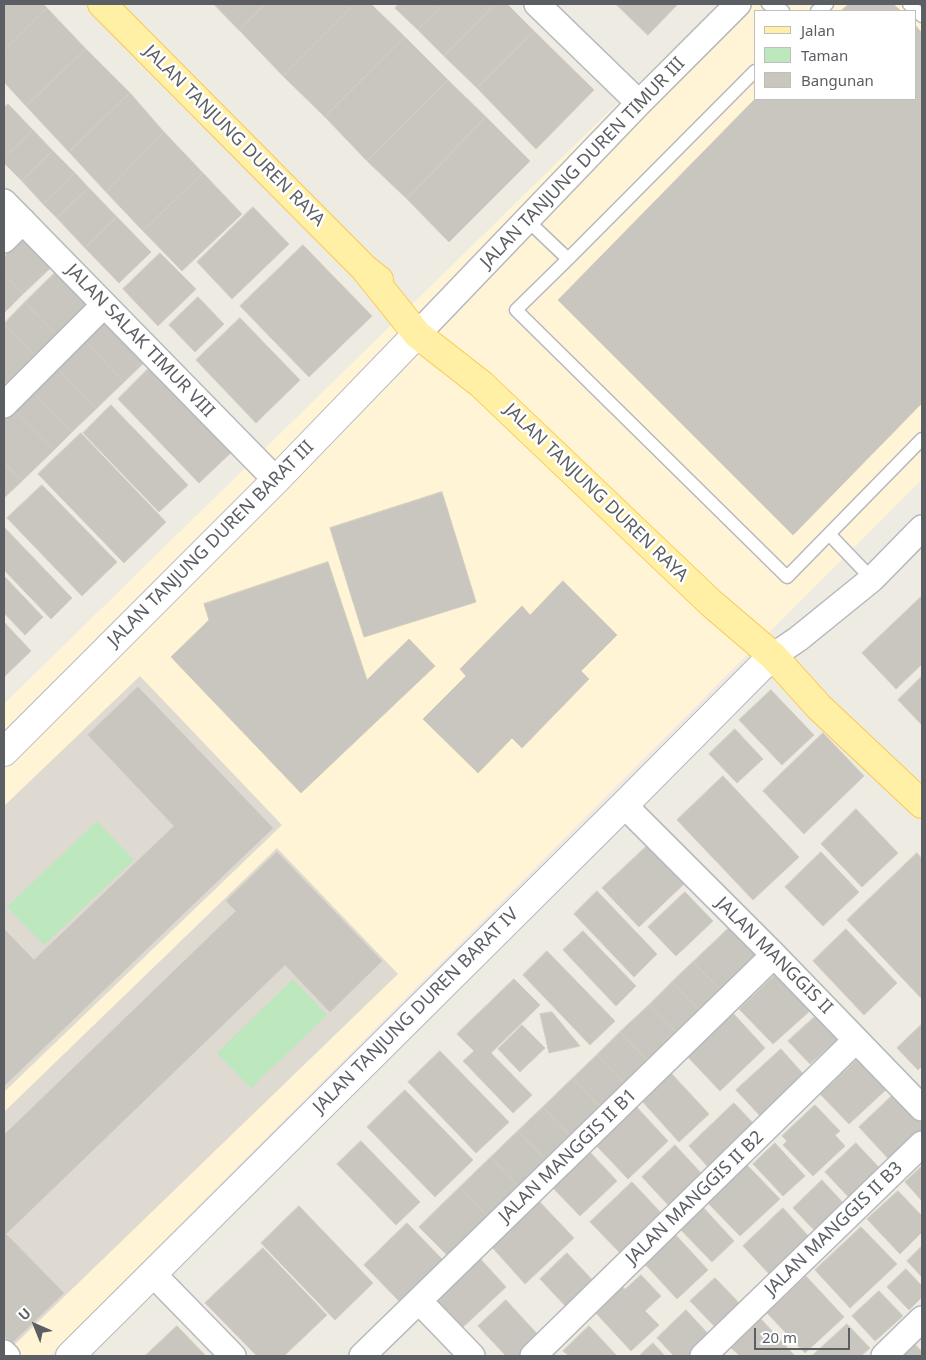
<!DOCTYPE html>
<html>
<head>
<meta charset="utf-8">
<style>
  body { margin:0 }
  #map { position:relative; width:926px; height:1360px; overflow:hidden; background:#eeebe2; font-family:"Noto Sans",sans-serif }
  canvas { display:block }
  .frame { position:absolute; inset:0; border:5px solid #5b5f64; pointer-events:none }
  .legend { position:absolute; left:754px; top:10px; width:162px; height:90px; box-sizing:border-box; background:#fff; border:1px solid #bdbfc1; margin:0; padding:6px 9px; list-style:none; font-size:15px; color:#5b5f64 }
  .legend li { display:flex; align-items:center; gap:10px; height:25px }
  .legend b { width:25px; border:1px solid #bdbfc1 }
  .north { position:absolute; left:10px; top:1300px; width:50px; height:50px; -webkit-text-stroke:4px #fff; paint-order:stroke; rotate:316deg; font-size:14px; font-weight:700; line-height:20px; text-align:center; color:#5b5f64 }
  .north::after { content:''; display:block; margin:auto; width:18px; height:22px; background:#5b5f64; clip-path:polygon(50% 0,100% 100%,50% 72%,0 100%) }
  .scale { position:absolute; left:754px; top:1328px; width:96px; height:22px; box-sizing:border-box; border:2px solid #5b5f64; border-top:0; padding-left:6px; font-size:15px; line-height:18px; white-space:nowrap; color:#5b5f64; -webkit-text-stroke:4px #fff; paint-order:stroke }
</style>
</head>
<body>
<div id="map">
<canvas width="926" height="1360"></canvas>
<div class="frame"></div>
<ul class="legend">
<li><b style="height:6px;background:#fff0a6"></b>Jalan</li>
<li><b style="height:14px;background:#bde7bd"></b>Taman</li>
<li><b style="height:14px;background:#c9c6bf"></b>Bangunan</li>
</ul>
<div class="north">U</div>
<div class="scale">20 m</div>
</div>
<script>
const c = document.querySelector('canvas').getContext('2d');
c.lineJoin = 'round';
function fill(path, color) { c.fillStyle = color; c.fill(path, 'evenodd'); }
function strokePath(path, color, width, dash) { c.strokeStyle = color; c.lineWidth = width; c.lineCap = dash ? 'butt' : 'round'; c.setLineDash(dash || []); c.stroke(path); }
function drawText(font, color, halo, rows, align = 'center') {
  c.font = font + ' "Noto Sans",sans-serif'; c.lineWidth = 5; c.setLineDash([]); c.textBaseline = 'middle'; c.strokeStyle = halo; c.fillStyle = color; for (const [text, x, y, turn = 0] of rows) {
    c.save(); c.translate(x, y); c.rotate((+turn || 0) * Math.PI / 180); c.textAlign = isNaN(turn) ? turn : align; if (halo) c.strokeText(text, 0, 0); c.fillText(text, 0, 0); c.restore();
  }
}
fill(new Path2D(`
  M719 4H922V479L49 1356H4V704ZM755 11H915V99H755Z`), '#fff5d6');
fill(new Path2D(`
  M140 676 282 825 4 1092V806Z
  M277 848 398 974 11 1348 4 1340V1112Z`), '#dedad1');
fill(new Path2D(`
  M97 821 134 860 44 945 7 907Z
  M293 979 327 1015 251 1088 217 1053Z`), '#bde7bd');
const building = new Path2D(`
  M4 4H43L47 8 4 51Z
  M214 4H265L239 30Z
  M265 4H355L283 76 239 30Z
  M355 4H371L405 37 325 117 283 76Z
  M399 4H443L418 30 395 8Z
  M443 4H496L444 56 418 30Z
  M496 4H507L534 31 477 88 444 56Z
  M616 4H678L648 35Z
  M849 4H893L901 11H841Z
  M47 8 86 49 26 106 4 82V51Z
  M915 25 922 33V403L793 535 558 300 755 99H915Z
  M534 31 594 90 536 149 477 88Z
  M405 37 448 80 367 161 325 117Z
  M86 49 130 93 69 152 26 106Z
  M448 80 486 117 407 199 367 161Z
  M130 93 164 132 106 192 69 152Z
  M8 104 33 130 4 158V108Z
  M486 117 530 161 449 242 407 199Z
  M33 130 53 151 22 181 4 163V158Z
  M164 132 203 173 143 231 106 192Z
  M53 151 75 173 43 204 22 181Z
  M75 173 89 188 57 218 43 204Z
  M203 173 242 214 182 271 143 231Z
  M89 188 117 217 85 248 57 218Z
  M253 207 289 244 232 299 197 262Z
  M117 217 151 252 119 283 85 248Z
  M30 232 58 261 23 294 4 274V257Z
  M303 245 372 316 309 377 240 306Z
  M160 253 196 289 158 326 123 289Z
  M63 265 98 302 60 339 25 302Z
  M4 274 23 294 4 313Z
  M198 297 224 324 195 352 169 325Z
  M25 302 60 339 39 360 4 324Z
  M112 315 151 356 124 382 85 341Z
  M240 318 300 380 256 423 196 360Z
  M4 324 39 360 10 387 4 381Z
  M85 341 124 382 96 409 57 368Z
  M156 361 238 446 199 483 118 399Z
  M57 368 96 409 72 432 33 392Z
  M33 392 72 432 54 450 14 410Z
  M111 405 188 485 159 512 83 433Z
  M14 410 54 450 22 481 4 462V420Z
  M81 433 166 522 124 563 38 474Z
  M4 462 22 481 4 498Z
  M42 485 117 562 82 596 7 518Z
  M442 492 476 602 364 637 330 528Z
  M4 527 72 598 51 619 4 570Z
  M328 562 367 680 409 639 435 666 301 793 171 657 209 620 204 604Z
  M4 576 43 617 25 635 4 613Z
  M563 581 617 635 581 671 589 679 522 748 512 738 478 773 423 719 466 676 460 669 522 606 530 615Z
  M922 596V664L896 689 862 653Z
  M4 622 31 651 4 677Z
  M922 676V725L898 700Z
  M138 687 273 828 4 1086V929L34 960 174 826 88 735Z
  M771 690 814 735 782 765 739 720Z
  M735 729 763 759 737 783 709 754Z
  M823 733 864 776 804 834 763 791Z
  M723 776 799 857 753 900 677 820Z
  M856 809 898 853 862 887 821 844Z
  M649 844 686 882 639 927 602 888Z
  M277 852 382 961 330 1012 285 965 6 1234 64 1293 11 1344 4 1336V1135L236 911 226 901Z
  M821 852 859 892 823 926 785 887Z
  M917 853 922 859V999L847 920Z
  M597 891 657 954 634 977 574 914Z
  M685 892 713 921 676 956 648 927Z
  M733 924 763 955 724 993 693 962Z
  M846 929 897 983 864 1015 813 961Z
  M583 931 636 986 616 1006 563 950Z
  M547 951 615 1021 590 1045 523 975Z
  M693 962 724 993 703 1014 672 982Z
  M778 972 812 1009 773 1044 739 1009Z
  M514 979 540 1005 491 1053 532 1095 513 1113 463 1061 474 1051 457 1034Z
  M672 982 703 1014 680 1036 649 1005Z
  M649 1005 680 1036 651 1064 620 1032Z
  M552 1012 580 1046 549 1053 540 1014Z
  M732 1012 765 1048 720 1091 686 1055Z
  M819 1013 841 1036 810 1064 788 1041Z
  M922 1024V1066L918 1070 897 1048Z
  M522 1025 545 1048 520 1072 498 1049Z
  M620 1032 651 1064 628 1086 597 1055Z
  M781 1049 805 1076 761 1117 736 1090Z
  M440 1051 509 1122 476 1153 408 1082Z
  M597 1055 628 1086 603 1110 573 1078Z
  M862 1055 890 1086 849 1124 820 1094Z
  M671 1073 709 1114 679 1142 641 1100Z
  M573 1078 603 1110 573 1139 543 1107Z
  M405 1090 473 1160 435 1197 367 1127Z
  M895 1093 922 1123V1140L894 1165 859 1127Z
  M633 1103 668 1141 628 1179 592 1141Z
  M734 1103 754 1124 708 1167 689 1146Z
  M815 1105 840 1131 835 1135 845 1146 813 1176 783 1145 787 1141 782 1136Z
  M543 1107 573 1139 549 1163 518 1131Z
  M518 1131 549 1163 521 1189 491 1157Z
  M361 1141 420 1202 396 1225 337 1164Z
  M775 1143 805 1176 783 1196 753 1164Z
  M856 1143 887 1176 856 1205 825 1172Z
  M675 1145 703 1175 670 1207 642 1177Z
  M589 1151 617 1181 580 1216 551 1186Z
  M491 1157 521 1189 490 1219 460 1187Z
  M746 1164 780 1199 740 1236 706 1201Z
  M922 1166V1201L905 1182Z
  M822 1180 846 1206 817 1233 793 1208Z
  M632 1182 664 1216 622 1255 590 1222Z
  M460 1187 490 1219 450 1258 419 1227Z
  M898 1191 922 1216V1232L900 1254 867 1219Z
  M538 1200 574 1238 525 1284 490 1245Z
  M701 1205 734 1241 712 1262 678 1227Z
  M299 1206 373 1283 335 1320 261 1243Z
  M783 1208 811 1239 772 1277 743 1246Z
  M407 1223 443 1260 400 1302 364 1265Z
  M861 1227 897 1264 850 1308 815 1270Z
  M674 1233 708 1270 677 1299 643 1262Z
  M922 1246V1277L907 1261Z
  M263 1248 327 1315 284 1356H257L205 1303Z
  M567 1253 598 1286 570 1311 540 1279Z
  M476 1254 506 1287 461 1329 430 1296Z
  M906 1269 922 1286V1297L909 1310 887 1287Z
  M641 1275 661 1296 645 1311 659 1325 631 1351 594 1311 621 1286 625 1289Z
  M806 1276 844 1317 805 1353 767 1313Z
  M715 1278 745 1309 720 1332 690 1301Z
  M879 1291 903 1316 875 1341 852 1316Z
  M506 1300 541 1338 522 1356H506L478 1326Z
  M686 1310 713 1339 695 1356H674L657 1338Z
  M761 1319 795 1356H740L730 1347Z
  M847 1324 870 1348 861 1356H812Z
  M177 1326 206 1356H145Z
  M589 1326 617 1356H569L563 1351Z
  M912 1341 922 1352V1356H896Z
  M653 1343 665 1356H639Z`);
fill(building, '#c9c6bf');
strokePath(building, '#d3cdc0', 1);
const service = new Path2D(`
  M768 4 783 11
  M909 4 922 16
  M817 11 827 4
  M527 220 568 259 516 310 787 577 922 439
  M568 259 755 71
  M829 534 872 579`);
const minor = new Path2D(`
  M537 4 639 103
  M4 202 276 480
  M4 240 23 221
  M428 323 639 103 738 4
  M4 405 104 305
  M773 656 798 639 872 579 922 528
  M624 805 774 955 922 1108
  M152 1273 233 1356
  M419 1301 472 1356
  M4 1353 7 1356
  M362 1356 774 955
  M533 1356 856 1040
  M703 1356 922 1144
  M884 1356 922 1319`);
const tertiary = new Path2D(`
  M4 752 276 480 417 334
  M70 1356 624 805 762 666`);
const primary = new Path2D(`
  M102 4 365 269 379 280
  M365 269 417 334 481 384 711 603 773 656 819 707 922 804`);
strokePath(service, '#b5b9bd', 15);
strokePath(minor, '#b5b9bd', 28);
strokePath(tertiary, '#b5b9bd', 30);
strokePath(primary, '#f9c851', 30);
strokePath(service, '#fff', 12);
strokePath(minor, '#fff', 25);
strokePath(tertiary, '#fff', 28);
strokePath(primary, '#fff0a6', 28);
drawText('18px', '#5b5f64', '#fff', [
  ["JALAN TANJUNG DUREN RAYA",234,136,45],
  ["JALAN TANJUNG DUREN TIMUR III",583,163,-46],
  ["JALAN SALAK TIMUR VIII",140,341,46],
  ["JALAN TANJUNG DUREN RAYA",596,493,44],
  ["JALAN TANJUNG DUREN BARAT III",211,544,-45],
  ["JALAN MANGGIS II",774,956,45],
  ["JALAN TANJUNG DUREN BARAT IV",416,1011,-45],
  ["JALAN MANGGIS II B1",568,1156,-44],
  ["JALAN MANGGIS II B2",695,1198,-44],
  ["JALAN MANGGIS II B3",834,1229,-44]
]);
</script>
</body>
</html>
